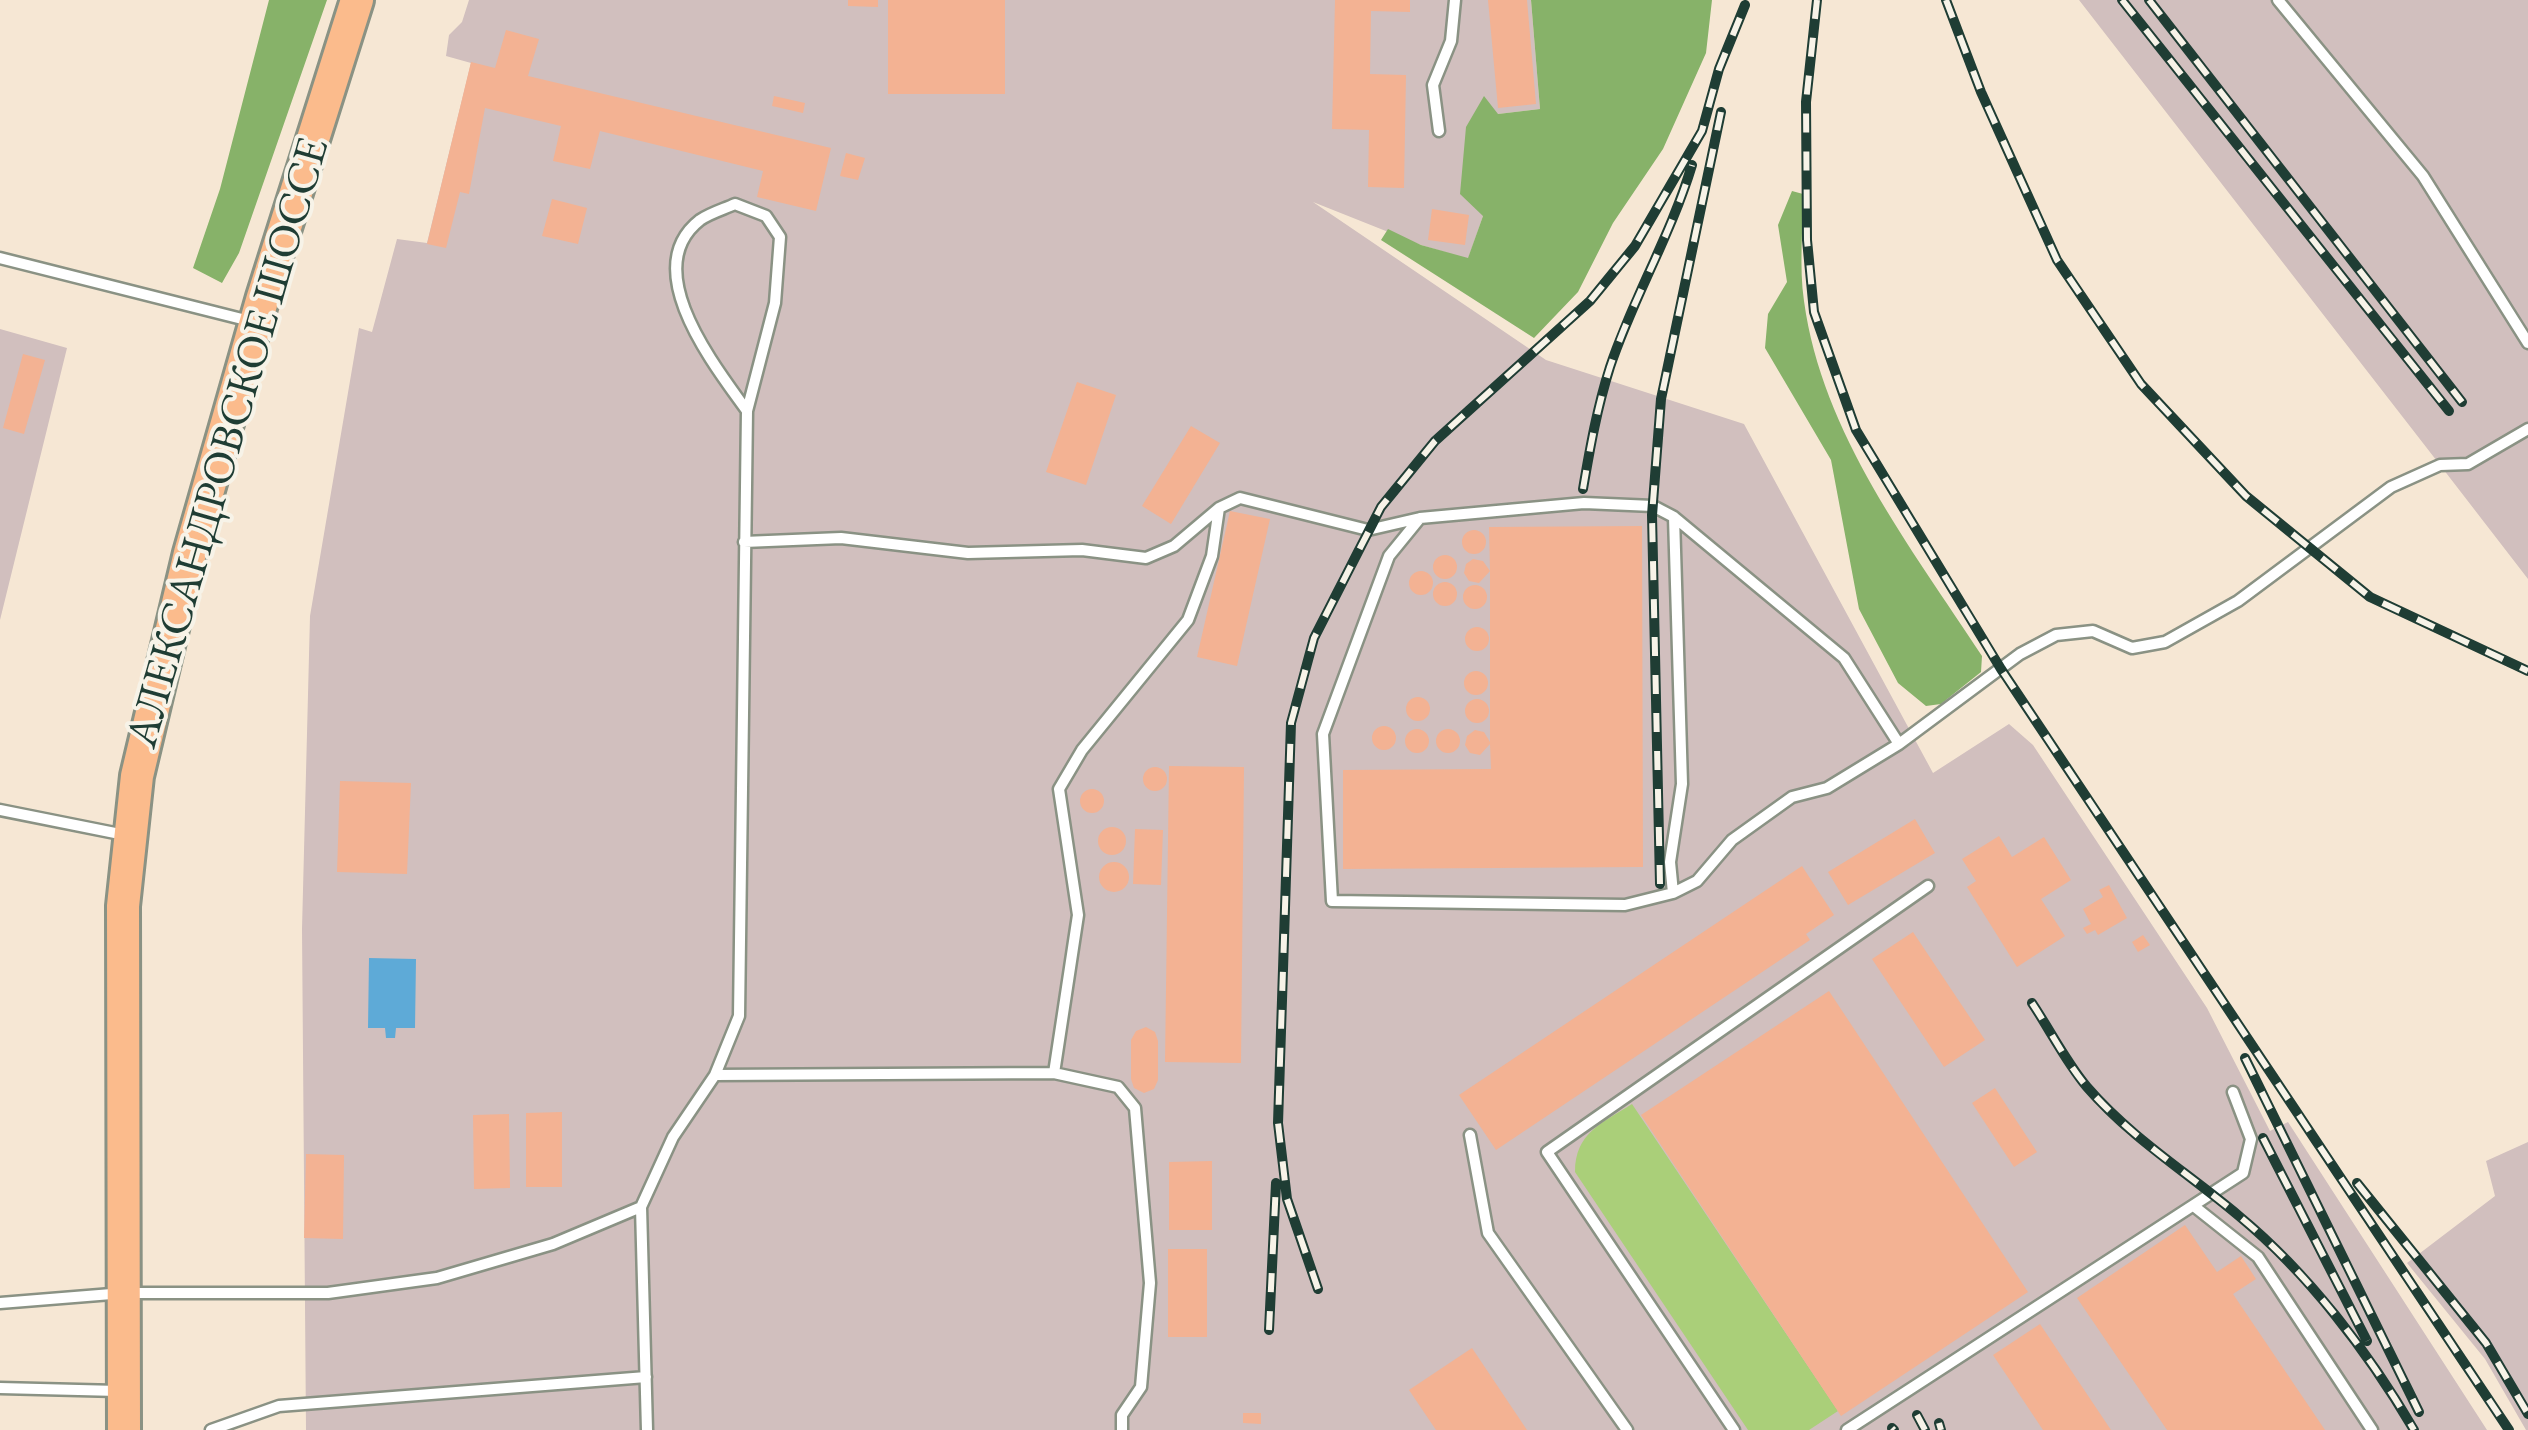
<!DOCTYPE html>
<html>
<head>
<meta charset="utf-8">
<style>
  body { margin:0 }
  canvas { display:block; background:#f6e7d4 }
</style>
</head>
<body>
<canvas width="2528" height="1430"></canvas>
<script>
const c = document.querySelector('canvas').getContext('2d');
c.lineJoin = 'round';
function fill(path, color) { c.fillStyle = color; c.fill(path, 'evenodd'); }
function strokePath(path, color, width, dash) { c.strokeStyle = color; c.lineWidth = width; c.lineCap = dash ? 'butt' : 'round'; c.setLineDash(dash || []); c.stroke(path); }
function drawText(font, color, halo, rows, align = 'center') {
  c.font = font + ' "EB Garamond",serif'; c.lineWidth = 8; c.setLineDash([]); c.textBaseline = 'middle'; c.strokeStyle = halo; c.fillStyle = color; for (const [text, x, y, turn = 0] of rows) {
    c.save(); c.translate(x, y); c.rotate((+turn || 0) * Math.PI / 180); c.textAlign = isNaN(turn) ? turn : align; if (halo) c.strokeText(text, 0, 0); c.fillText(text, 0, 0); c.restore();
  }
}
fill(new Path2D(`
  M469 0H1531L1540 109 1498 114 1483 216 1468 259 1421 245 1313 202 1546 360 1744 424 1933 773 2009 724 2033 745 2207 1008 2270 1131 2288 1122 2487 1430H306L302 929 310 616 359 328 372 332 397 239 427 243 471 63 446 56 449 35 462 22Z
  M2079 0H2528V579L2440 465Z
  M0 329 67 348 0 620Z
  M2528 1142V1430H2526L2485 1359 2407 1263 2495 1196 2486 1161Z`), '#d1bfbe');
fill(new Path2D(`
  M1632 1104 1838 1411 1809 1430H1748L1575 1172C1575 1133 1602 1123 1632 1104Z`), '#aacf79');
fill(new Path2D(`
  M269 0H327L239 253 222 283 193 268 220 189Z
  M1531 0H1712L1706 53 1663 149 1613 223 1578 292 1534 338 1381 240 1388 229 1421 245 1468 258 1483 216 1460 194 1466 127 1484 96 1498 114 1540 109Z
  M1792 191 1803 194C1803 229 1799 267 1804 301 1822 434 1911 547 1982 656L1981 672 1941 704 1926 706 1898 683 1859 609 1831 460 1765 348 1768 314 1787 282 1778 225Z`), '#87b269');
fill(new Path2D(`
  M369 958 416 959 415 1028H396L395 1038H386L385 1028H368Z`), '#5eaad7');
fill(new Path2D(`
  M848 0H878V7L848 6Z
  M888 0H1005V94H888Z
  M1335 0H1410V12L1371 11 1370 74 1406 75 1404 188 1368 187 1369 130 1332 129Z
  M1488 0H1527L1536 104 1498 108Z
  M506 30 539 39 528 76 831 148 816 211 757 197 763 171 600 131 590 169 553 161 561 126 485 108 469 194 460 192 446 248 427 244 471 62 495 68Z
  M774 96 805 103 803 113 772 106Z
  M846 153 865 158 858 180 840 176Z
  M552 199 587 208 578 244 542 236Z
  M1432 209 1469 215 1465 245 1428 240Z
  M23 354 45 360 24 434 3 428Z
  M1077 382 1116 395 1086 485 1046 472Z
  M1191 426 1220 443 1171 524 1142 506Z
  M1230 511 1270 519 1237 666 1197 657Z
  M1642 526 1643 867 1343 869V770L1491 769 1490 744 1480 755 1470 753 1465 745 1467 736 1475 730 1484 732 1490 742V571L1479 583 1469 581 1464 573 1466 564 1473 559 1483 561 1490 571 1489 527Z
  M1462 542a12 12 0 1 1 24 0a12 12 0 1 1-24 0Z
  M1433 567a12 12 0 1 1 24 0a12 12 0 1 1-24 0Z
  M1409 583a12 12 0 1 1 24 0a12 12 0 1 1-24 0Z
  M1433 594a12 12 0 1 1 24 0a12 12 0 1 1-24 0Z
  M1463 597a12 12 0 1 1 24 0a12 12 0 1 1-24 0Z
  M1465 639a12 12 0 1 1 24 0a12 12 0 1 1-24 0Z
  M1464 683a12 12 0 1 1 24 0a12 12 0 1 1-24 0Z
  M1406 709a12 12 0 1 1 24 0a12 12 0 1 1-24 0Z
  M1465 711a12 12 0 1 1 24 0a12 12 0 1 1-24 0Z
  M1372 738a12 12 0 1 1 24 0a12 12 0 1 1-24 0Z
  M1405 741a12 12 0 1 1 24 0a12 12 0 1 1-24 0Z
  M1436 741a12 12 0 1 1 24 0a12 12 0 1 1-24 0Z
  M1169 766 1244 767 1241 1063 1165 1062Z
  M1143 779a12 12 0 1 1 24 0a12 12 0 1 1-24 0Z
  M340 781 411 783 407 874 337 872Z
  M1080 801a12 12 0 1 1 24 0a12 12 0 1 1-24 0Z
  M1915 819 1935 853 1848 905 1828 872Z
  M1098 841a14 14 0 1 1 28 0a14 14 0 1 1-28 0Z
  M1135 829 1163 830 1161 885 1133 884Z
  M1999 836 2012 857 2044 837 2071 880 2041 899 2065 936 2017 967 1967 887 1976 881 1962 859Z
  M1099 877a15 15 0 1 1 30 0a15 15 0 1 1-30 0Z
  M1802 866 1834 915 1806 934 1810 940 1496 1150 1459 1095Z
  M2109 885 2127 918 2098 935 2095 930 2087 934 2083 928 2091 924 2083 909 2103 897 2099 890Z
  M1913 932 1985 1040 1944 1067 1872 959Z
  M2143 935 2150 945 2138 952 2132 942Z
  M1829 991 2028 1292 1841 1416 1641 1115Z
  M1146 1027 1155 1032 1158 1041V1080L1154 1089 1144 1093 1134 1088 1131 1079V1040L1136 1031Z
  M1995 1088 2037 1152 2014 1167 1972 1103Z
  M562 1112V1187H526V1113Z
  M509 1114 510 1188 474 1189 473 1115Z
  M306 1154 344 1155 343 1239 304 1238Z
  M1212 1161V1230H1169V1162Z
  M2185 1225 2217 1272 2241 1256 2256 1279 2233 1294 2325 1430H2167L2077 1298Z
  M1168 1249H1207V1337H1168Z
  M2040 1324 2111 1430H2043L1993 1355Z
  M1472 1348 1527 1430H1436L1409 1390Z
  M1243 1413H1261V1424L1243 1423Z`), '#f3b293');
const service = new Path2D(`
  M2278 0 2423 176 2528 343
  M1439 131 1433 85 1451 41 1455 0
  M0 258 250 321
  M1420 518 1389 556 1323 734 1332 901 1625 905 1673 893 1697 881 1732 840 1792 797 1827 788 1899 744 2020 654 2056 635 2093 631 2132 648 2165 642 2238 601 2391 487 2440 465 2468 464 2528 429
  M744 542 841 538 968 553 1082 550 1146 558 1174 546 1219 508 1240 498 1368 530 1420 518 1584 503 1653 506 1674 517 1844 658 1899 744
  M0 810 125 835
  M1673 893 1670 862 1682 784 1674 517
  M1054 1073 1118 1087 1135 1108 1150 1283 1141 1387 1122 1415V1430
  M715 1075 1054 1073 1078 915 1059 789 1082 750 1188 620 1212 556 1219 508
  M1470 1135 1488 1233 1627 1430
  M2195 1207 2258 1257 2372 1430
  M0 1303 124 1293H328L437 1278 553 1244 641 1207
  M0 1388 118 1391
  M211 1430 279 1406 646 1377
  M647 1430 641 1207 673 1137 715 1075 739 1016 747 411 775 303 780 237 766 216 735 204C724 209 710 213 700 220 637 269 715 366 747 411
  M1734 1430 1547 1152 1928 886
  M1847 1430 2243 1173 2251 1139 2233 1092`);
const primary = new Path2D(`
  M124 1430 123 906 137 776 190 553 263 297 357 0`);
strokePath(service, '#8a9284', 15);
strokePath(primary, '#8a9284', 38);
strokePath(service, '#fff', 10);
strokePath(primary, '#fbbb8c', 32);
const rail = new Path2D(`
  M1817 0 1806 102 1807 240 1814 312 1856 430 2001 669 2509 1430
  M1946 0 1981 92 2057 260 2141 384 2246 496 2370 597 2528 671
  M2122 0 2449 411
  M2149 0 2462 402
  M1583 489C1590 448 1597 408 1610 367 1633 298 1671 235 1692 165
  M1660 884 1652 515 1661 399 1721 112
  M2032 1003C2050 1030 2066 1062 2087 1087 2131 1138 2188 1173 2239 1216 2308 1273 2369 1353 2414 1430
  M2245 1058 2419 1412
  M2263 1138 2367 1341
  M2357 1183 2486 1343 2528 1414
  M1318 1289 1287 1199 1278 1123 1291 723 1314 638 1381 507 1435 441 1590 301 1635 246 1702 131 1719 69 1745 5
  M1269 1330 1276 1183
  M1917 1415 1925 1430
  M1939 1423 1941 1430
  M1892 1428 1894 1430`);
strokePath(rail, '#1f3d34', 10);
strokePath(rail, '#f7f3e8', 6, [19]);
drawText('45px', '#1f3d34', '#f7f3e8', [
  ["АЛЕКСАНДРОВСКОЕ ШОССЕ",229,443,-74]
]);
</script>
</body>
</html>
